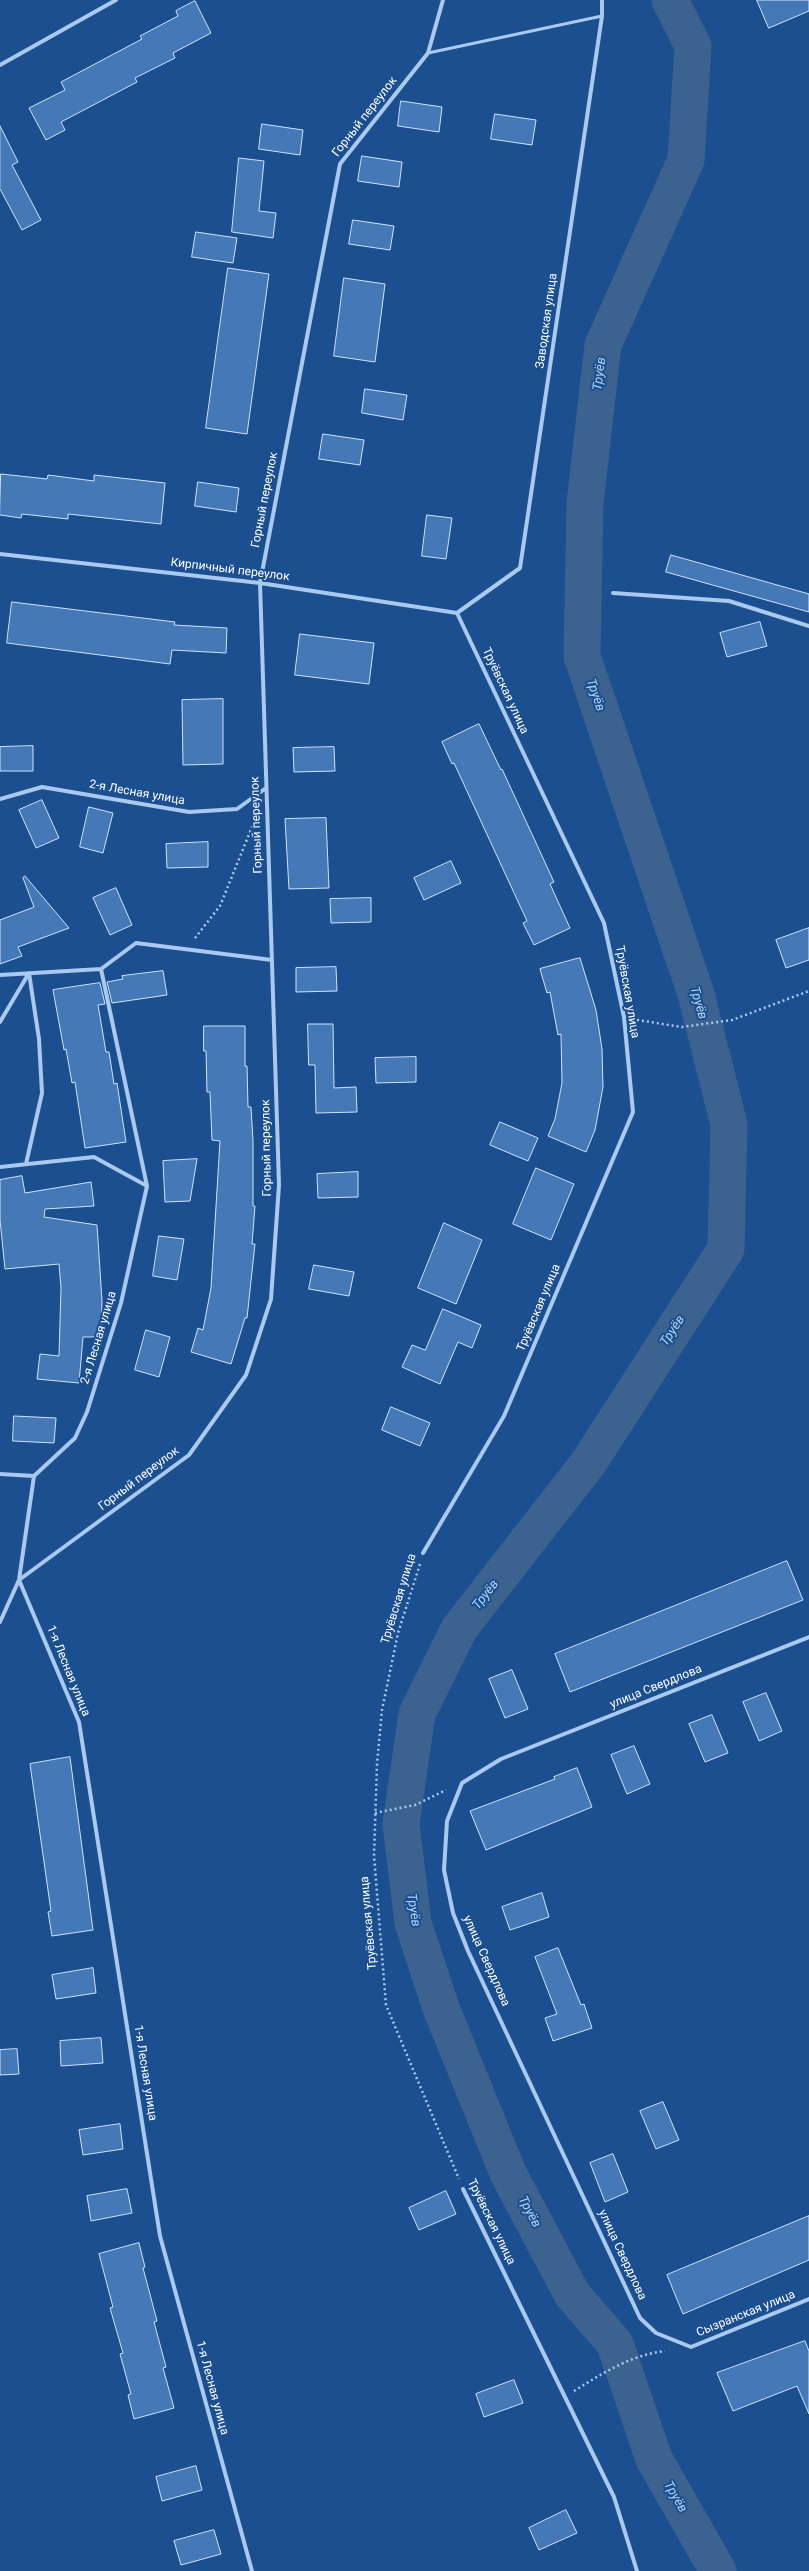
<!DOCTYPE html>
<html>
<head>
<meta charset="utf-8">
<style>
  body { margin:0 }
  canvas { display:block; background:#1b4f8f }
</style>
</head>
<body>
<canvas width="809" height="2571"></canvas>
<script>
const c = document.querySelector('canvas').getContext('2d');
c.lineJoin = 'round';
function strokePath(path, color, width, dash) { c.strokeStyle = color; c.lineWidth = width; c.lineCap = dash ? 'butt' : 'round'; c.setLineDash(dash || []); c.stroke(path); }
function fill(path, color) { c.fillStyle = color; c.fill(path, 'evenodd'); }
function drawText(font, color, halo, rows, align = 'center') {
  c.font = font + ' Roboto,sans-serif'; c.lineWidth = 4; c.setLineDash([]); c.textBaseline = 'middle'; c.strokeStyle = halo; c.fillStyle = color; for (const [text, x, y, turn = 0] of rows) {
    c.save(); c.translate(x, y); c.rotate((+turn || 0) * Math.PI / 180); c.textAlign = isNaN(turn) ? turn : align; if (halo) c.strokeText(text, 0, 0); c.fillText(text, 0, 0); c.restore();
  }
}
strokePath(new Path2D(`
  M670 0 693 46 686 160 603 345 585 503 582 656 696 994 729 1125 726 1249 589 1462 459 1629 417 1714 401 1824 413 1923 441 2008 508 2173 572 2294 615 2344 654 2459 718 2571`), '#3c6290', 37);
const building = new Path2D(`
  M757 0H809V11L769 28Z
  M195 1 211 33 173 53 175 58 135 78 137 82 61 122 65 130 46 140 29 108 65 90 61 82 142 39 140 36 178 16 176 11Z
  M401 101 442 107 439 132 398 126Z
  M495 114 536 120 532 145 491 139Z
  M262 124 303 130 300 155 259 149Z
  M0 126 18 162 12 165 41 220 22 230 0 189Z
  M362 156 402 162 399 187 358 181Z
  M239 158 264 161 259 211 276 213 273 238 232 232Z
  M353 220 394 226 390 250 349 244Z
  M196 232 237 238 233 263 192 257Z
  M228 268 269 274 247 434 206 428Z
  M344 278 385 284 375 362 334 356Z
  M365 389 407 395 403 420 362 413Z
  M323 434 364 440 360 465 319 459Z
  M1 474 47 479 48 475 94 481V475L165 483 161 524 68 514V519L22 514 21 518 0 515Z
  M198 482 239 488 236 512 195 506Z
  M427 515 452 518 446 559 422 556Z
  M671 555 809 594V612L666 572Z
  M12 602 175 622 174 625 227 628 226 653 172 650 170 664 7 643Z
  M760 622 767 646 727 657 720 633Z
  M300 634 374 643 369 684 295 675Z
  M223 699V764L183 765 182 700Z
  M479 724 501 770 502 769 554 882 550 884 570 928 534 945 523 923 527 921 454 763 452 764 442 742Z
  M33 746V771H0V747Z
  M334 747 335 771 294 772 293 748Z
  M42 800 59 838 36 848 19 810Z
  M89 807 113 813 103 853 80 847Z
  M326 818 329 888 289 889 285 819Z
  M208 842V867L167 868 166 844Z
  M451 861 461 883 424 900 414 878Z
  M25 876 69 928 18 947 22 956 0 964V920L34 907 23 878Z
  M116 888 132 925 110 935 93 898Z
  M371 898V922L331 923 330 899Z
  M809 928V960L786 968 776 940Z
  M580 958 596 1010 602 1049 603 1087 595 1130 586 1152 548 1136 555 1119 562 1083 561 1034 558 1035 550 992 547 993 540 969Z
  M336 967 337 991 296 992V968Z
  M163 971 167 995 112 1003 107 982 123 979 122 976Z
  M100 983 105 1004 98 1005 106 1052H109L114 1084 117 1083 126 1142 85 1148 75 1082 72 1083 66 1049 64 1050 53 990Z
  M308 1024H333L334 1088 356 1087 357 1112 316 1113 315 1065H309Z
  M204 1026H245V1066H247L248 1107H251L253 1141V1206H255L252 1244H255L247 1318H245L231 1364 191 1352 198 1328 203 1330 211 1288 220 1141 212 1140 210 1092H207L206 1051H204Z
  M416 1057V1082L376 1083 375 1058Z
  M500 1122 538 1138 528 1161 490 1145Z
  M197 1159 190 1201 165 1202 163 1161Z
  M536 1168 574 1184 551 1240 513 1224Z
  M358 1172V1197L318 1198 317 1174Z
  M22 1176 25 1193 91 1182 94 1206 45 1209 44 1217 97 1225 102 1301 101 1337H83L79 1383 37 1379 40 1354 59 1356 61 1288 59 1264 5 1269 0 1220V1180Z
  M444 1223 482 1240 456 1304 418 1288Z
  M159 1236 184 1239 177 1280 153 1276Z
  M314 1265 354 1272 349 1296 309 1289Z
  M443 1309 481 1325 472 1348 458 1342 440 1384 402 1367 412 1345 425 1350Z
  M146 1330 170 1337 159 1377 135 1370Z
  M391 1407 430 1423 420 1446 382 1430Z
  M14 1416 56 1418 54 1443 13 1441Z
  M787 1561 803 1600 570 1692 555 1654Z
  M512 1670 528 1709 505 1718 489 1679Z
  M766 1693 782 1731 759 1741 743 1702Z
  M712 1715 728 1753 705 1762 689 1724Z
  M634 1746 650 1784 627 1794 611 1755Z
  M70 1757 93 1930 52 1936 48 1912 51 1911 30 1764Z
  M577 1768 592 1807 486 1850 470 1811 555 1779 554 1777Z
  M542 1893 549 1917 510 1930 502 1907Z
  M558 1948 581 2005 584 2004 592 2028 553 2041 545 2018 557 2014 535 1957Z
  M93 1968 96 1993 56 1999 52 1975Z
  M101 2038 103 2063 61 2066 60 2041Z
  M17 2049 19 2074 0 2075V2050Z
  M663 2102 679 2140 656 2149 640 2111Z
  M120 2124 123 2149 83 2155 79 2130Z
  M613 2154 628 2192 605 2202 590 2163Z
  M127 2189 132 2213 91 2221 87 2196Z
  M446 2191 456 2214 419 2230 409 2208Z
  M809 2216V2260L683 2314 667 2275Z
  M139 2243 145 2267 143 2268 157 2321 154 2322 166 2367 163 2368 174 2408 134 2419 128 2395 131 2394 120 2354 123 2353 110 2308 113 2307 99 2254Z
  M805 2341 809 2351V2414L797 2386 733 2411 717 2373Z
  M514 2380 523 2403 484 2417 476 2394Z
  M196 2466 202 2490 162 2501 156 2477Z
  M566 2510 577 2533 539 2550 529 2528Z
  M214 2530 221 2554 181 2565 174 2541Z`);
fill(building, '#4478b7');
strokePath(building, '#cfe3fa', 1);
strokePath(new Path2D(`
  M195 938 220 906 254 822
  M637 1020 682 1027 732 1020 809 991
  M420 1564 398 1633 382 1710 377 1764 374 1856 386 2005 459 2179
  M375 1813 415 1805 446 1790
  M574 2391C603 2373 631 2355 665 2351`), '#a9c9ee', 2.5, [2, 3]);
strokePath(new Path2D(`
  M428 53 602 16`), '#a9c9ee', 3);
strokePath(new Path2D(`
  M0 65 116 0
  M0 554 260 583 457 613
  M613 593 729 601 809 626
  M457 613 520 568 602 16V0
  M0 799 42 787 189 812 237 809 266 788
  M0 975 101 969
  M0 1022 29 973 39 1039 42 1093 26 1164
  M0 1167 94 1157 147 1186
  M0 1474 34 1476 19 1580
  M34 1476 75 1438 87 1412 121 1303 147 1186 101 969 136 943 272 960
  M423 1553 504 1416 633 1112 624 1017 604 923 457 613
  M19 1580 189 1455 246 1375 271 1299 279 1185 260 583 340 164 428 53 443 0
  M0 1622 19 1580 79 1722 160 2236 252 2571
  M809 1637 501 1759 462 1783 447 1821 444 1870 453 1913 468 1951 640 2318 656 2333 691 2347 809 2299
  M463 2189 614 2497 637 2571`), '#a9c9ee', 4);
drawText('12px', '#fff', '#1b4f8f', [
  ["Горный переулок",365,117,-52],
  ["Заводская улица",547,321,-82],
  ["Горный переулок",265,500,-79],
  ["Кирпичный переулок",230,570,7],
  ["Труёвская улица",505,691,65],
  ["2-я Лесная улица",137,793,10],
  ["Горный переулок",257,825,-92],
  ["Труёвская улица",627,992,80],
  ["Горный переулок",267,1148,-91],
  ["Труёвская улица",539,1308,-67],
  ["2-я Лесная улица",99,1338,-73],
  ["Горный переулок",139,1479,-37],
  ["Труёвская улица",399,1599,-73],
  ["1-я Лесная улица",68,1671,68],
  ["улица Свердлова",656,1687,-22],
  ["Труёвская улица",369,1923,-95],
  ["улица Свердлова",486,1961,66],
  ["1-я Лесная улица",145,2073,81],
  ["Труёвская улица",491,2222,64],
  ["улица Свердлова",622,2255,65],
  ["Сызранская улица",746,2314,-22],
  ["1-я Лесная улица",212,2388,75]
]);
drawText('italic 13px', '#b5d3f5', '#1b4f8f', [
  ["Труёв",600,374,-83],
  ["Труёв",595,695,71],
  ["Труёв",698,1003,74],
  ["Труёв",673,1331,-57],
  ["Труёв",486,1595,-52],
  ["Труёв",413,1910,81],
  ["Труёв",529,2212,62],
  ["Труёв",675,2497,60]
]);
</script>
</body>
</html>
